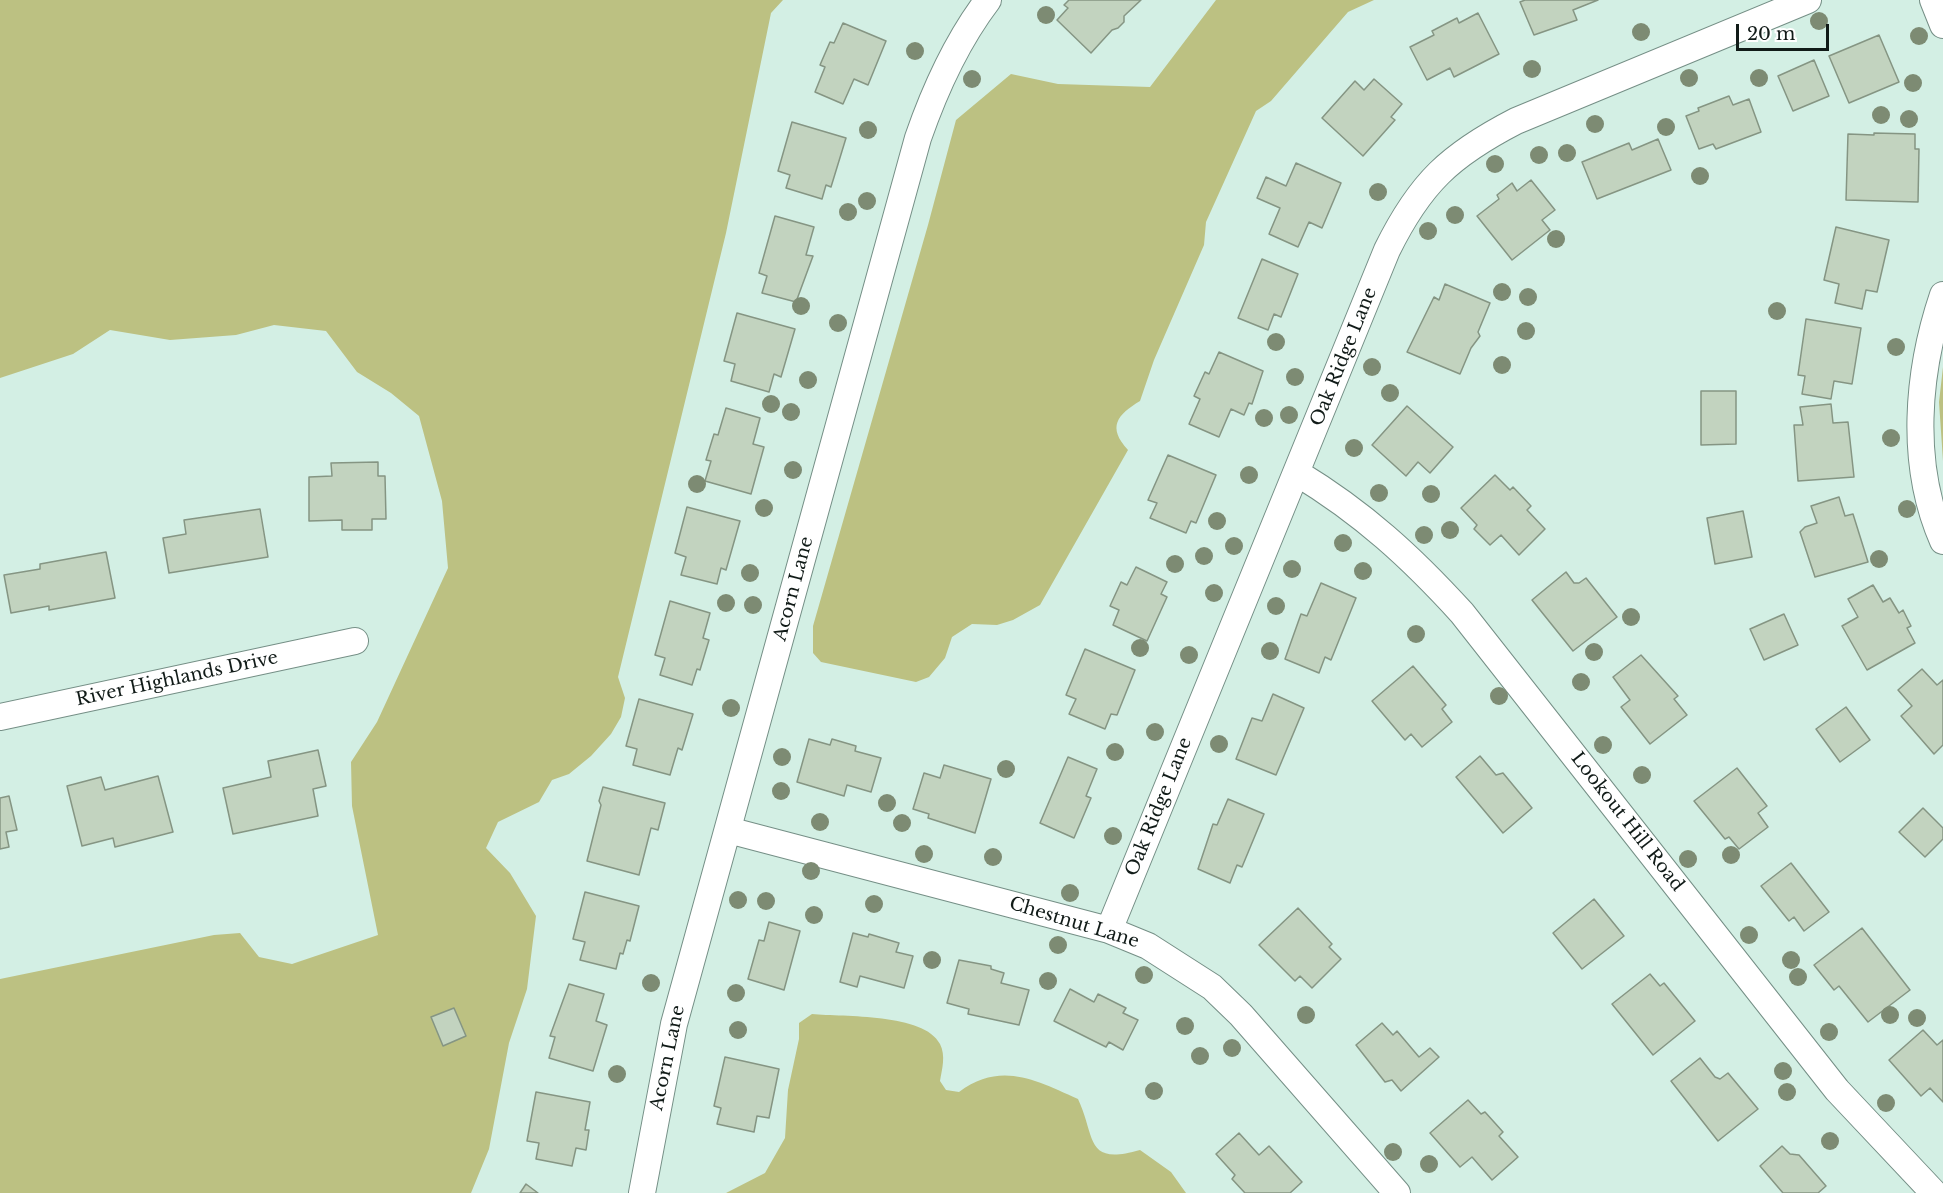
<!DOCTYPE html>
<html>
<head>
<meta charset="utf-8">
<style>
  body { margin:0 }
  #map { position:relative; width:1943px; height:1193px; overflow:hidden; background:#d3efe4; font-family:"Libre Baskerville",serif }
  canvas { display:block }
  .scale { position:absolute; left:1736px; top:24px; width:93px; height:27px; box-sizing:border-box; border:3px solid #111b18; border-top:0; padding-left:8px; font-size:18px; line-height:21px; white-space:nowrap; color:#111b18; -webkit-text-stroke:4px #fff; paint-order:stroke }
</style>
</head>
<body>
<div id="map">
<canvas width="1943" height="1193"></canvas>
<div class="scale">20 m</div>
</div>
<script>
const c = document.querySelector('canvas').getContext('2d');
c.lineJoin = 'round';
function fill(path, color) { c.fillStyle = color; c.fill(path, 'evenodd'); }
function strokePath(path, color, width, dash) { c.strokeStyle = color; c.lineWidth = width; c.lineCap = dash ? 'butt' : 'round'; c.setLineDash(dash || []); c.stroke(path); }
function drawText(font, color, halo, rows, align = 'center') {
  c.font = font + ' "Libre Baskerville",serif'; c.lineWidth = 4.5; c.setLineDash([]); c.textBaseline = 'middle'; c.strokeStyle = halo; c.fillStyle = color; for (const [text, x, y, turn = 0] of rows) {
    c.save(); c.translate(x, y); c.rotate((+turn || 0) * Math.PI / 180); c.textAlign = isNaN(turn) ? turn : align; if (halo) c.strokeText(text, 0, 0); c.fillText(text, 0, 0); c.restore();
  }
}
fill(new Path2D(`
  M0 0H783L771 13 726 233 618 677 625 698 621 717 611 734 591 756 569 774 552 780 539 802 498 822 486 848 510 873 536 916 527 989 509 1043 489 1149 471 1193H0V979L214 935 240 933 259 957 292 964 378 935 352 806 351 762 377 722 448 568 442 501 419 416 391 393 357 372 326 331 274 325 236 335 170 340 110 330 73 354 0 378Z
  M1216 0H1374L1348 12 1271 101 1256 111 1206 222 1204 245 1154 360 1140 401C1117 415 1107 427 1128 450L1040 605 1013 620 997 625 972 624 952 637 945 658 929 677 916 682 821 662 813 653V626L928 225 956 120 1011 74 1058 84 1150 87Z
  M1943 367V461L1939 402Z
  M812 1014C844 1017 924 1013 940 1044 946 1056 942 1069 940 1081L946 1090 959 1092C1001 1061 1035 1080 1078 1099 1096 1137 1084 1166 1140 1150L1171 1172 1186 1193H726L765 1173 785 1138 788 1090 799 1039V1023Z`), '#bcc182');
const building = new Path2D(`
  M1069 0H1141L1124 16V22L1118 28 1112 30 1091 53 1057 20 1068 8 1064 5Z
  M1525 0H1598L1573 10 1577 20 1534 35 1520 2Z
  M1478 13 1499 54 1454 77 1450 68 1427 80 1410 47 1434 35 1432 31 1457 18 1459 23Z
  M843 23 886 41 868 85 854 79 843 104 815 92 825 67 820 65 830 42 834 43Z
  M1879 35 1899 82 1849 103 1829 56Z
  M1814 60 1829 96 1793 111 1778 76Z
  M1374 79 1402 104 1391 117 1395 120 1363 156 1322 118 1355 81 1364 90Z
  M1729 96 1733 105 1749 99 1761 132 1716 149 1713 144 1699 149 1686 116 1699 111 1698 108Z
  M792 122 846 138 831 187 826 185 822 199 786 188 790 175 778 171Z
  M1874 133 1915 134V149H1919L1918 202 1846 200 1848 134 1874 135Z
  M1658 139 1671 170 1597 199 1582 162 1629 143 1632 150Z
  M1296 163 1341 183 1322 228 1309 222 1298 247 1269 234 1280 208 1257 198 1266 177 1286 186Z
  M1531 180 1555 210 1542 220 1550 230 1512 260 1477 216 1499 199 1497 195 1512 183 1517 191Z
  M775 216 814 227 806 255 813 256 796 302 762 293 767 276 759 273Z
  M1836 227 1889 240 1877 292 1866 290 1862 309 1835 303 1839 284 1824 280Z
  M1262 259 1298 274 1281 317 1274 314 1268 330 1238 318Z
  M1445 284 1490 303 1478 332 1480 336 1471 348 1460 374 1407 352 1434 297 1439 300Z
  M737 313 795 329 781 377 774 374 769 392 731 381 735 364 724 361Z
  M1806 319 1861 328 1852 384 1834 381 1831 399 1802 394 1805 376 1798 375Z
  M1219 352 1263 371 1252 404 1249 403 1244 415 1231 409 1219 437 1189 424 1200 399 1194 396 1205 372 1209 374Z
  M1701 391H1736V444L1701 445Z
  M1831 404 1833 423 1848 422 1854 477 1798 481 1794 425H1803L1800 407Z
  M1407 406 1453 447 1430 473 1418 462 1406 476 1372 445Z
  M726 408 760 418 753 444 764 447 751 494 705 481 711 461 706 460 714 434 718 435Z
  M1168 455 1216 475 1196 523 1191 521 1186 533 1150 518 1157 503 1148 500Z
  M378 462V476H385L386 519H372V530H342V520L309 521V477L332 476 331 463Z
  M1495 475 1510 490 1513 487 1531 506 1527 510 1545 529 1519 555 1501 535 1490 545 1474 529 1477 525 1461 508Z
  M1839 497 1845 516 1853 514 1868 562 1815 577 1800 532 1805 527 1817 523 1811 506Z
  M687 507 740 521 726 570 721 568 717 584 681 575 686 557 675 553Z
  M260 509 268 557 169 573 163 538 186 534 184 520Z
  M1743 511 1752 557 1715 564 1707 518Z
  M106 552 115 598 49 610V606L11 613 4 575 40 569V564Z
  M1136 567 1167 582 1161 594 1167 597 1147 641 1113 625 1119 610 1110 606 1121 582 1127 585Z
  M1566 572 1574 583H1579L1586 578 1617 617 1573 651 1532 600Z
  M1321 583 1356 598 1331 660 1325 657 1319 673 1285 659 1301 614 1307 616Z
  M1873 585 1883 602 1890 598 1899 613 1903 610 1911 626 1907 628 1915 643 1867 670 1842 626 1858 617 1848 599Z
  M670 601 710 613 703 638 709 640 700 670 697 669 692 685 660 675 665 658 655 655Z
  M1784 614 1798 645 1764 660 1750 629Z
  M1085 649 1135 670 1117 715 1111 714 1105 729 1069 714 1076 699 1066 695Z
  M1641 655 1678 696 1674 699 1687 715 1650 744 1621 707 1630 700 1613 677Z
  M1413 666 1446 705 1442 709 1452 722 1422 747 1411 734 1405 740 1372 701Z
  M1922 669 1937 685 1943 680V745L1934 754 1901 716 1912 706 1898 690Z
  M1273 694 1304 708 1276 775 1236 759 1252 718 1262 721Z
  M639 699 693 714 682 750 678 748 670 775 633 765 637 749 626 746Z
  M1846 707 1870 740 1840 762 1816 729Z
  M809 739 830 745 832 739 856 746 855 751 881 758 871 792 847 785 844 796 797 782Z
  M318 750 326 786 313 789 318 816 233 834 223 788 271 777 268 761Z
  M1480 756 1496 775 1503 773 1532 808 1503 833 1456 777Z
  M1068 757 1097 769 1086 796 1091 798 1074 838 1040 823Z
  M944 765 991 779 975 833 928 818 929 814 913 809 924 773 940 778Z
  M1737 768 1767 806 1758 813 1768 827 1739 849 1729 837 1725 839 1694 801Z
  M158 776 173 832 115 847 113 838 82 846 67 786 101 777 105 790Z
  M603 787 665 803 658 830 651 828 639 875 587 861 601 805 599 801Z
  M9 796 17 830 6 832 9 847 0 849V798Z
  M1228 799 1264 814 1242 867 1237 865 1230 883 1198 869 1213 824 1217 825Z
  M1923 808 1943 828V839L1925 857 1899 832Z
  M1791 863 1829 912 1804 931 1794 917 1789 921 1761 886Z
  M585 892 639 906 630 941 627 940 623 954 620 953 616 969 580 960 585 942 573 939Z
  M1594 899 1624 936 1582 969 1553 933Z
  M1298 908 1332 944 1329 947 1341 959 1312 988 1300 976 1295 981 1259 945Z
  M769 922 800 931 784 990 748 979 759 940 764 941Z
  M1862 928 1910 990 1868 1022 1839 986 1834 990 1814 965Z
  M853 933 868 937 869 934 899 943 896 952 913 956 904 988 860 976 857 987 840 982Z
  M959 960 991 966V969L1004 973 1001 983 1029 990 1019 1025 968 1014 969 1009 947 1003Z
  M1650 974 1660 986 1664 983 1695 1021 1653 1055 1612 1004Z
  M569 984 604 994 596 1021 607 1025 593 1071 549 1058 555 1037 550 1036Z
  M1070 989 1094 1002 1098 994 1126 1008 1123 1013 1138 1020 1123 1050 1109 1042 1106 1047 1054 1021Z
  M454 1008 466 1036 443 1046 431 1017Z
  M1382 1023 1393 1035 1397 1031 1419 1057 1430 1048 1439 1057 1401 1091 1392 1080 1385 1082 1356 1045Z
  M1923 1030 1937 1045 1943 1040V1102L1930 1088 1921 1096 1889 1060Z
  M725 1057 779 1069 769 1118 757 1116 754 1132 717 1124 721 1108 714 1106Z
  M1700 1058 1715 1077 1720 1079 1728 1073 1758 1109 1718 1141 1671 1081Z
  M536 1092 590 1102 585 1130H589L586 1150 576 1148 572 1166 536 1159 539 1143 527 1141Z
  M1468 1100 1481 1114 1485 1112 1503 1132 1499 1136 1518 1157 1492 1180 1472 1157 1460 1167 1430 1133Z
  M1239 1133 1259 1155 1269 1146 1302 1182 1290 1193H1245L1232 1179 1235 1175 1216 1154Z
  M1782 1146 1790 1154 1799 1155 1826 1186 1818 1193H1783L1760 1166Z
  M526 1184 538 1193H520Z`);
fill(building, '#c2d3bf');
strokePath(building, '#859583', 1.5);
const minor = new Path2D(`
  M1933 0 1943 25
  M1943 295C1917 372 1909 464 1943 541
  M1297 473C1363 513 1411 557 1462 613L1837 1090 1934 1193
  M0 717 355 641
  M728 830 1109 930 1148 946 1212 987 1241 1015 1397 1193
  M1109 930 1387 250C1420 183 1450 155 1516 121L1808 0
  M642 1193 674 1024 918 138C935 89 956 42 988 0`);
strokePath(minor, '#758f86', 28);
strokePath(minor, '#fff', 26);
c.fillStyle = '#7d8b73';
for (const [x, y] of [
  [1046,15],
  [1819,21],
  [1641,32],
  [1919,36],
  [915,51],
  [1532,69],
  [1689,78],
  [1759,78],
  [972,79],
  [1913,83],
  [1881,115],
  [1909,119],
  [1595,124],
  [1666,127],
  [868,130],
  [1567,153],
  [1539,155],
  [1495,164],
  [1700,176],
  [1378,192],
  [867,201],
  [848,212],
  [1455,215],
  [1428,231],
  [1556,239],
  [1502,292],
  [1528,297],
  [801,306],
  [1777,311],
  [838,323],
  [1526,331],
  [1276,342],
  [1896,347],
  [1502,365],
  [1372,367],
  [1295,377],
  [808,380],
  [1390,393],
  [771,404],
  [791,412],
  [1289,415],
  [1264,418],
  [1891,438],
  [1354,448],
  [793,470],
  [1249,475],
  [697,484],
  [1379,493],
  [1431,494],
  [764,508],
  [1907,509],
  [1217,521],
  [1450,530],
  [1424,535],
  [1343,543],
  [1234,546],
  [1204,556],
  [1879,559],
  [1175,564],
  [1292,569],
  [1363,571],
  [750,573],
  [1214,593],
  [726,603],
  [753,605],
  [1276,606],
  [1631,617],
  [1416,634],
  [1140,648],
  [1270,651],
  [1594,652],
  [1189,655],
  [1581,682],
  [1499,696],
  [731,708],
  [1155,732],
  [1219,744],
  [1603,745],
  [1115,752],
  [782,757],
  [1006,769],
  [1642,775],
  [781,791],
  [887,803],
  [820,822],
  [902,823],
  [1113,836],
  [924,854],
  [1731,855],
  [993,857],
  [1688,859],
  [811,871],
  [1070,893],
  [738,900],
  [766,901],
  [874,904],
  [814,915],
  [1749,935],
  [1058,945],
  [932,960],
  [1791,960],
  [1144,975],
  [1798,977],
  [1048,981],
  [651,983],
  [736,993],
  [1306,1015],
  [1890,1015],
  [1917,1018],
  [1185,1026],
  [738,1030],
  [1829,1032],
  [1232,1048],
  [1200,1056],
  [1783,1071],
  [617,1074],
  [1154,1091],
  [1787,1092],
  [1886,1103],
  [1830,1141],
  [1393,1152],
  [1429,1164]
]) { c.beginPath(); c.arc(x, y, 9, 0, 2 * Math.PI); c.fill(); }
drawText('18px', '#111b18', '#fff', [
  ["Oak Ridge Lane",1344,357,-68],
  ["Acorn Lane",794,589,-75],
  ["River Highlands Drive",177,679,-12],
  ["Oak Ridge Lane",1159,807,-68],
  ["Lookout Hill Road",1627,822,52],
  ["Chestnut Lane",1074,923,17],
  ["Acorn Lane",668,1058,-78]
]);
</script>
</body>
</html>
